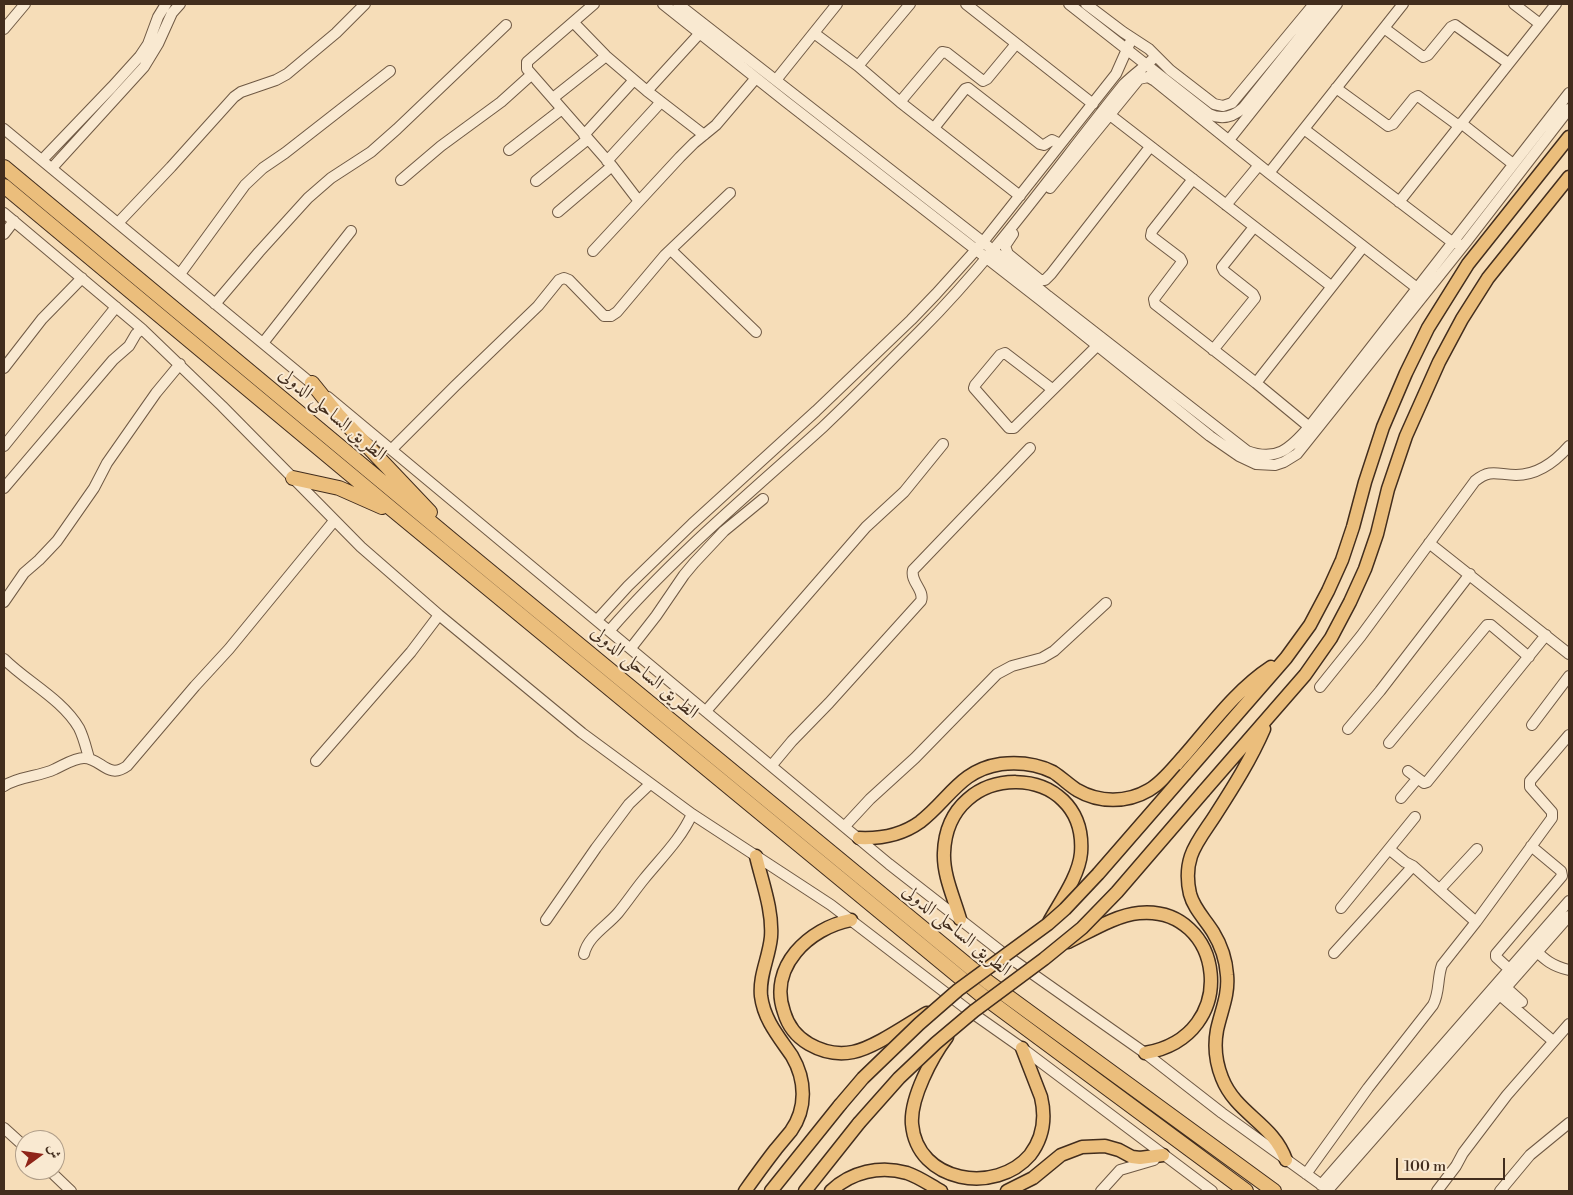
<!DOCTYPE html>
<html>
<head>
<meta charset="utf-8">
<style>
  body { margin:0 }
  #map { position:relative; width:1573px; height:1195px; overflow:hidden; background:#f6ddb8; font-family:"Libre Bodoni",Amiri,serif }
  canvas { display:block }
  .frame { position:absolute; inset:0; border:5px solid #422d1d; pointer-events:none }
  .north { position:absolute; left:15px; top:1130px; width:50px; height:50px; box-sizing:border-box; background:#f9e9d1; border:1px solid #b09e89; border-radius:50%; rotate:76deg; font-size:14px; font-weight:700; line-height:20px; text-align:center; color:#422d1d }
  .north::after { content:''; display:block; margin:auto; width:18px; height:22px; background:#8f2418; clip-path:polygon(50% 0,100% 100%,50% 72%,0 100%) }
  .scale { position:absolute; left:1396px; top:1158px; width:109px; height:22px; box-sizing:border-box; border:2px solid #422d1d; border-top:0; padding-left:6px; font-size:15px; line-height:18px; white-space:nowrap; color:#422d1d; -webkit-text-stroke:4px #f9e9d1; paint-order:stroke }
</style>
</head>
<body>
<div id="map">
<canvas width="1573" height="1195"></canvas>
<div class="frame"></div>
<div class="north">ش</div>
<div class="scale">100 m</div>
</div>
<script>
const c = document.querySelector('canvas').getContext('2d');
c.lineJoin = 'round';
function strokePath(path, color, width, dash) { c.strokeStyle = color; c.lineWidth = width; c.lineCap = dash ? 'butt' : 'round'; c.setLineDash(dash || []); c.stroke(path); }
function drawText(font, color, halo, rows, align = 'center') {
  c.font = font + ' "Libre Bodoni",Amiri,serif'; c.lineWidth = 4; c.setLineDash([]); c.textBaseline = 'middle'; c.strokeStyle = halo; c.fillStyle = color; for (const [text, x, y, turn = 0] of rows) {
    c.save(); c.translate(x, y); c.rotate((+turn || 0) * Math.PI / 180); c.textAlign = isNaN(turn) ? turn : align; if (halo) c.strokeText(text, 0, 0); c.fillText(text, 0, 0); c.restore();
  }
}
const minor = new Path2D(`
  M594 4 527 62V69L612 166 638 200
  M663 4 785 101 1043 302 1210 436 1239 456 1256 464 1275 465 1284 462 1297 454 1467 241 1569 109
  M678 4 983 242 1048 296 1247 451C1276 462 1290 449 1309 427L1569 93
  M966 4 1093 104
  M1069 4 1209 114C1222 120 1233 117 1243 108L1326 4
  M1086 4 1123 32 1149 49 1170 70 1214 104 1223 106 1232 103 1314 4
  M1514 4 1540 24
  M574 23 606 56 647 91 704 135
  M1384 28 1423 57 1428 55 1451 27 1455 25 1508 63
  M4 29 25 4
  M814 33 858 66 900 102 1020 196
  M858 66 910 4
  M776 80 837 4
  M1336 88 1388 126 1393 124 1414 98 1418 96 1459 126
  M647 91 700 33
  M553 98 606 56
  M900 102 942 52 947 53 983 81 987 79 1016 44
  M1110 115 1331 286
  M1461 123 1513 164
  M934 128 965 89 968 88 1040 144 1044 145 1052 140 1060 144
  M4 129 317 388
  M1304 129 1452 242 1459 244
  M584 135 634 80
  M1229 140 1337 4
  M509 150 562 109
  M42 160 112 87 140 56 148 44 158 17 166 4
  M607 161 661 102
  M52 168 144 67 158 44 172 13 180 4
  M1269 173 1403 4
  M1193 179 1152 231 1151 236 1180 258 1182 262 1154 299 1155 304 1256 383 1313 430
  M401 180 441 146 501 102 531 75
  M536 181 588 139
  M1050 188 1139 79 1148 77 1155 81 1269 173 1417 288
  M1399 202 1556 4
  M1226 205 1259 165
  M558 212 612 166
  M4 213 142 329 222 406 361 547 439 615 582 733 692 814 831 905 968 1010 1022 1048 1212 1191
  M118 223 171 167 234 97 241 92 276 80 287 74 336 33 365 4
  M4 234 14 221
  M1013 234 1005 246 1008 254 1040 280H1045L1051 274 1150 147
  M671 250 756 332
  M593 251 680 157 694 143 716 125 756 78
  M180 274 245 185 263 168 285 153 390 71
  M215 304 259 252 308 198 331 178 371 152 397 129 506 25
  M263 343 351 231
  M1213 350 1255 298 1253 294 1224 271 1222 267 1254 227
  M4 368 42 319 82 278
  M1256 383 1363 247
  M1052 389 1005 353 1000 355 975 385 974 388 1009 428H1014L1101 342
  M328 397 889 864 1003 953 1145 1053 1222 1113 1330 1191
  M4 446 116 307
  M392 449 455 386 538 306 559 280 564 278 569 280 604 316H611L617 312 665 255 730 193
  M4 488 113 360 129 346 136 334 142 329
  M1429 543 1569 654
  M4 602 24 573 39 560 57 541 94 488 107 463 156 393 180 364
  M597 620 628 586 692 524 816 411 911 320 936 294 983 242 1116 74 1132 38
  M610 630C674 556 750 493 823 427 856 396 888 363 920 331 995 256 1057 167 1124 84 1134 74 1146 66 1156 56
  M631 648 656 616 684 575 694 563 724 531 763 499
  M4 659C27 682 62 699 79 728 84 738 86 748 89 758
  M1320 687 1361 636 1475 481C1491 468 1498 475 1516 475 1538 475 1555 462 1569 446
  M706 711 866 527 904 492 943 444
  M1532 725 1569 676
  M1348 729 1380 691 1470 574
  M1389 743 1487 625H1491L1529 657
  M316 761 411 652 439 615
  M772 765 792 741 829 703 921 601C925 590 910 582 913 570L1030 448
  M1408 771 1424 783 1427 782 1546 635
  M4 786C19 776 39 777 55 769 64 765 74 758 84 758 101 758 108 780 127 766L195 686 229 649 334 521
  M1401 798 1417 779
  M845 826 870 799 915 758 997 674 1012 666 1042 658 1054 651 1106 603
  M1389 849 1405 862 1413 866 1476 922
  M1440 889 1477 849
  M1341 908 1415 817
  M546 920 596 848 629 804 650 784
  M1533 948C1545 960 1552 966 1569 970
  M1334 953 1413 866
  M584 954C588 936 607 926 618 913 627 902 635 890 644 879 661 858 681 839 692 814
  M1509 969 1496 957V954L1562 876 1561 871 1531 846
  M1501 983 1522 1002
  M1495 991 1553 1041
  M4 1128 25 1147
  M49 1170 71 1191
  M1306 1174 1368 1088 1433 1005C1440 992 1437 978 1442 965L1476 922 1552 818V812L1530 787V781L1569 735
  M1321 1185 1569 901
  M1328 1190 1569 916
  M1101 1191 1120 1170 1154 1160
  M1437 1191 1456 1166 1463 1153 1507 1095 1569 1024
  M1500 1191 1530 1155 1569 1123`);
const major = new Path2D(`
  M1264 729C1251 759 1234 786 1216 814 1208 827 1196 841 1191 856 1187 868 1187 881 1190 894 1194 909 1205 919 1213 932 1221 945 1226 960 1227 975 1229 995 1221 1011 1217 1030 1214 1046 1216 1063 1222 1078 1236 1114 1273 1123 1286 1160
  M1185 774 1286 658 1310 625 1328 591 1342 560 1353 527 1365 482 1383 427 1406 373 1428 328 1468 264 1569 137
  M1204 791 1305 675 1331 638 1350 602 1365 569 1377 534 1388 489 1406 436 1439 362 1462 319 1488 278 1569 177
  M859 838C881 839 902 835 920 822 949 800 960 770 1001 764 1019 762 1037 764 1053 772 1061 777 1069 785 1077 790 1099 803 1127 803 1149 790 1163 782 1173 768 1184 756 1211 725 1236 690 1271 667
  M960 919C954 898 943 875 944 853 947 757 1088 760 1081 853 1079 876 1060 902 1049 922
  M851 920C809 928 768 967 784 1012 788 1026 797 1037 809 1044 823 1052 838 1055 853 1052 874 1048 908 1024 927 1013
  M1068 942C1089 932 1116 915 1139 913 1224 905 1243 1036 1145 1053
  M947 1037C932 1057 910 1098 912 1124 917 1183 996 1195 1030 1155 1043 1138 1046 1118 1041 1097L1022 1048
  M745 1191C755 1177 765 1163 776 1149 781 1143 786 1137 791 1131 807 1108 806 1080 792 1056 779 1037 764 1020 761 996 759 975 769 958 771 937 773 910 762 882 756 856
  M771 1191 840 1105
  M805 1191 859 1123
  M831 1191C851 1172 880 1165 907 1173 919 1177 930 1185 941 1191
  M1007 1191 1033 1178 1061 1155 1082 1147 1105 1146 1119 1150 1132 1157 1140 1158 1163 1155`);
const highway = new Path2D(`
  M4 167 452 540 988 982 1274 1191
  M4 186 393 510 980 994 1246 1191
  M312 383 337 414 430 512
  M293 478 339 488 382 507`);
strokePath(minor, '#6f5944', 12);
strokePath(major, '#422d1d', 15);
strokePath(highway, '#422d1d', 16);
strokePath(minor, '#f9e9d1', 10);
strokePath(major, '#ebbe7c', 12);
strokePath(highway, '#ebbe7c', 14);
const majorBridge = new Path2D(`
  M840 1105 863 1078 919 1024 958 990 1048 924 1065 909 1098 874 1185 774
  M859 1123 899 1078 936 1043 974 1011 1044 959 1082 928 1117 892 1204 791`);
strokePath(majorBridge, '#422d1d', 15, []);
strokePath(majorBridge, '#ebbe7c', 12);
drawText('19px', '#422d1d', '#f9e9d1', [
  ["الطريق الساحلى الدولى",332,415,40],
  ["الطريق الساحلى الدولى",644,673,40],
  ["الطريق الساحلى الدولى",956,931,39]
]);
</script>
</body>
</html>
